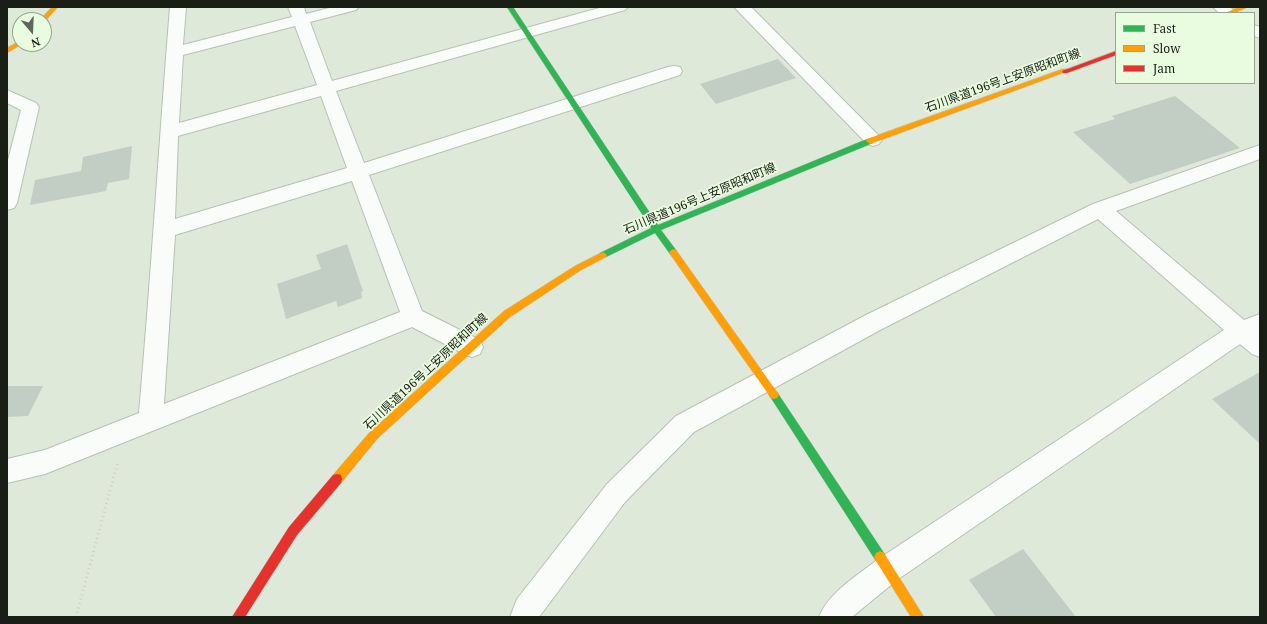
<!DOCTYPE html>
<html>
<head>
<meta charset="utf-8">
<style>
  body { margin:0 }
  #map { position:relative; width:1267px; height:624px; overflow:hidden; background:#dfe9d9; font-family:"Noto Serif",serif }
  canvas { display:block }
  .frame { position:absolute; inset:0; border:8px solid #191f15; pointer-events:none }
  .legend { position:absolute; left:1115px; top:12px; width:140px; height:72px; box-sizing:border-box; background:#eafce0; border:1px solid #96a48f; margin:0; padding:5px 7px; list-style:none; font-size:12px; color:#191f15 }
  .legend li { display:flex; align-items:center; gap:8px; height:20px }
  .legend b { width:20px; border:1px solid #96a48f }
  .north { position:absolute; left:12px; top:12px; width:40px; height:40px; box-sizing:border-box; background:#eafce0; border:1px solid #96a48f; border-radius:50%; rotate:161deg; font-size:11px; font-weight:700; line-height:16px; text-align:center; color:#191f15 }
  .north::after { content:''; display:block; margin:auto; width:14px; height:18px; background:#5e665a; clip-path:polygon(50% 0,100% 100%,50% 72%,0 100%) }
</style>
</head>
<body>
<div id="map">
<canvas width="1267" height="624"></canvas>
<div class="frame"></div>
<ul class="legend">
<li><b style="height:5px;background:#30b455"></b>Fast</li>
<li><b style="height:5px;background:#ff9f0a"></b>Slow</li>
<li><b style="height:5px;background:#e5322d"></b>Jam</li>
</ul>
<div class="north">N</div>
</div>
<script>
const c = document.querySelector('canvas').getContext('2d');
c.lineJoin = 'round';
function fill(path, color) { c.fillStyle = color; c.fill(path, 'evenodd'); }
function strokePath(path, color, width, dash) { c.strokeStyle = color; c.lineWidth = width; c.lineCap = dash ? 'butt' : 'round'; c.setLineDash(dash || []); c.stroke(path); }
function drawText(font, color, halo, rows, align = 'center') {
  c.font = font + ' "Noto Serif","Noto Sans JP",serif'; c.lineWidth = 3.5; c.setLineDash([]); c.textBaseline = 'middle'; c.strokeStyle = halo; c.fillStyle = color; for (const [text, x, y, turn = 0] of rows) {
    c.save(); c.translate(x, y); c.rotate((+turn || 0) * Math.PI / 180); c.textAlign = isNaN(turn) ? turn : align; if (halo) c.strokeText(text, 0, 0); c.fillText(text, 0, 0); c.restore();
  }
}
fill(new Path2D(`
  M778 59 796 78 716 104 700 84Z
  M1175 96 1240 148 1130 184 1073 132 1115 119 1112 116Z
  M132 146 129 179 108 183 106 191 30 205 35 180 81 171 83 157Z
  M347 244 363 291 361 292 362 298 338 307 336 301 286 319 277 284 321 269 316 255Z
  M1260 372V444L1212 399Z
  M7 386H43L28 416 7 417Z
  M1023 549 1076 617H996L969 580Z`), '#c2cec4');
const street = new Path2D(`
  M170 7H186L183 45 292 17 288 7H304L306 14 333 7H359L356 10 310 22 332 81 603 7H628L625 10 336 91 364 163 668 67 674 66 680 67 682 71 680 75 369 175 422 311 480 340 483 347 480 354 472 357 464 354 412 327 45 474 7 483V459L45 450 139 413C151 278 159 142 170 7ZM295 26 317 85 179 123 183 55ZM321 96 347 168 175 219 178 136ZM352 181 400 312 164 404 175 235Z
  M734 7H751L879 136 882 140 879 144 873 146 867 144Z
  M1213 7H1230L1236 13H1219Z
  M1254 25 1260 27V38L1254 36Z
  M7 90 36 103 39 107 17 203 14 208 7 210V164L21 110 7 103Z
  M1260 145V159L1116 211 1244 320 1260 314V357L1252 354 1240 344 897 580 852 617H819C829 592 857 576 877 560L1224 330 1098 219 882 329 694 432 625 502 539 617H510L517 599 607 484 676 416 866 315 1093 204Z`);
const fast = new Path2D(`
  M507 7H513L658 225 867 139 870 138 874 141 873 143 661 230 676 250 677 252 676 254H670L655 233 606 257H600L599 255 600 253 651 228Z
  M774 391 777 392 884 553 886 557 884 561 880 563 876 561 771 398 769 395 771 392Z`);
const slow = new Path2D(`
  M52 7H58L45 21 40 20Z
  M1239 7H1248L1234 13H1225Z
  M20 41V44H22L7 53V48Z
  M1063 69H1067L1068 71 873 143 870 144 866 141 867 139Z
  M673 249 676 250 777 392 779 395 777 398 774 399 771 398 670 254 669 252Z
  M603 252 607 255 606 257 581 270 510 317 377 439 341 483 337 484 333 483 332 479 333 475 369 433 504 311 575 266Z
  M880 551 884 553 924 617H911L876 561 874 557 876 553Z`);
const jam = new Path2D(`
  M1116 51V55L1067 73H1063L1062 71Z
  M337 474 341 475 342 479 341 483 297 535 245 617H232L289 527 333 475Z`);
strokePath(street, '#b8c0b4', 2);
strokePath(fast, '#b8c0b4', 1);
strokePath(slow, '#b8c0b4', 1);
strokePath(jam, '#b8c0b4', 1);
strokePath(new Path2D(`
  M76 617 118 461`), '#ccd0cb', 3, [1, 3.5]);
fill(street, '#fafcf9');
fill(fast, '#30b455');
fill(slow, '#ff9f0a');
fill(jam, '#e5322d');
drawText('12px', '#191f15', '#eafce0', [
  ["石川県道196号上安原昭和町線",1003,81,-20],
  ["石川県道196号上安原昭和町線",700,199,-23],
  ["石川県道196号上安原昭和町線",426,372,-43]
]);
</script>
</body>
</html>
